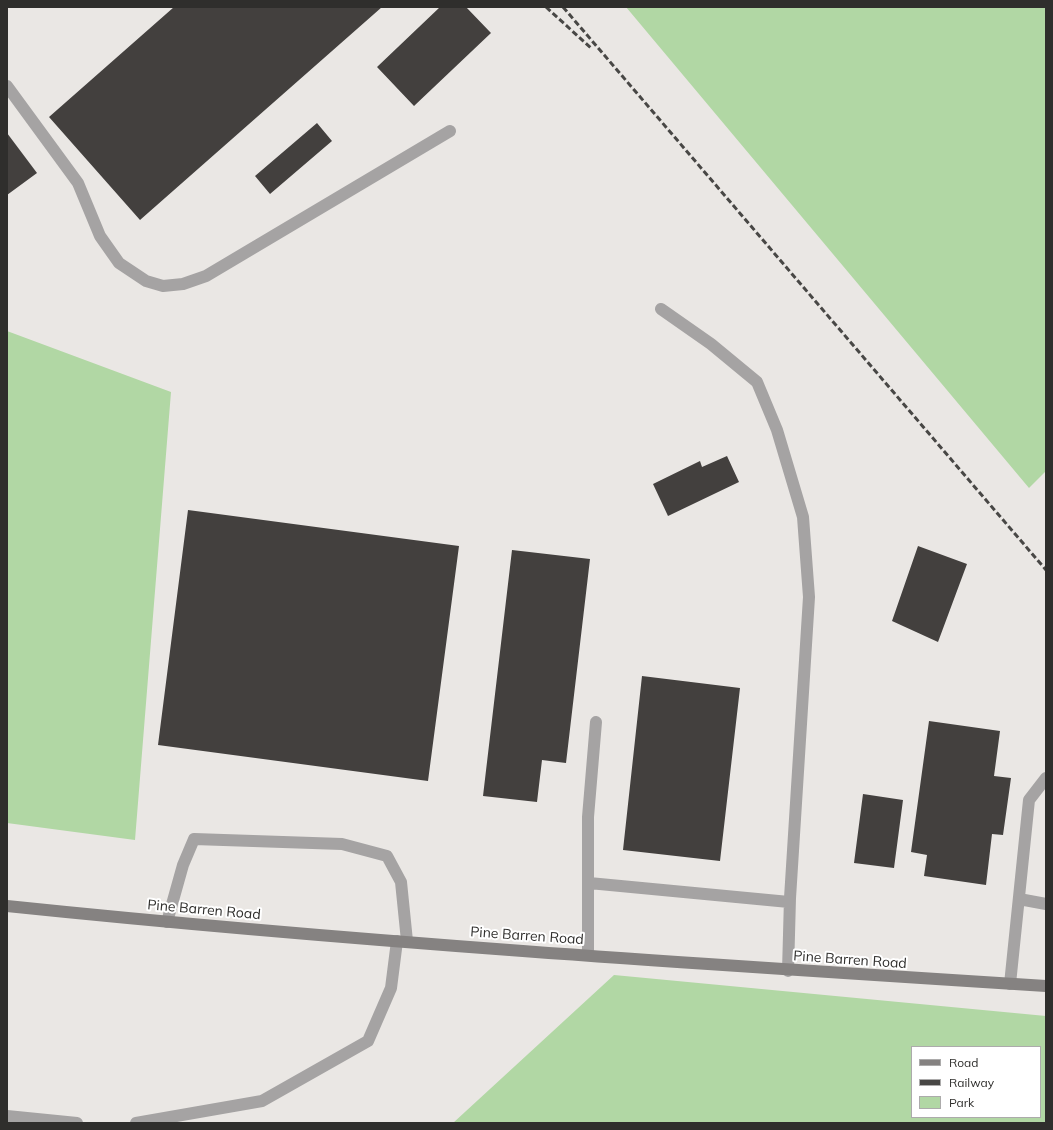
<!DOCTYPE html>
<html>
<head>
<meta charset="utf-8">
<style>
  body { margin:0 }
  #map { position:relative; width:1053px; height:1130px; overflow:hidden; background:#eae7e4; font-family:Mulish,sans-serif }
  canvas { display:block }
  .frame { position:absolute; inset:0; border:8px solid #2f2e2c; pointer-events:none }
  .legend { position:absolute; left:911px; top:1046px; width:130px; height:72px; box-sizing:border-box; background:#fff; border:1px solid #acabab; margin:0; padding:5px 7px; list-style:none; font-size:12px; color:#2f2e2c }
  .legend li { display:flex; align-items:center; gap:8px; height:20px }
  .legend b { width:20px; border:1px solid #acabab }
</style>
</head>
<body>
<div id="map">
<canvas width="1053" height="1130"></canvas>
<div class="frame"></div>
<ul class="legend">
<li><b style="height:5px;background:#858281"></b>Road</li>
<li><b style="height:5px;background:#484745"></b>Railway</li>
<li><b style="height:11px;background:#b1d7a4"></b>Park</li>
</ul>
</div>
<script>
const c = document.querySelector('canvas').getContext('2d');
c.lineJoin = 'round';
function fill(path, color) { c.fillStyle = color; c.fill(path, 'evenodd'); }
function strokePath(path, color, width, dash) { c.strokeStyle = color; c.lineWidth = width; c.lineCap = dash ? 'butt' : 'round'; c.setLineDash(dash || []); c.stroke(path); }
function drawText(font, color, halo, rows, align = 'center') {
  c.font = font + ' Mulish,sans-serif'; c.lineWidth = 4; c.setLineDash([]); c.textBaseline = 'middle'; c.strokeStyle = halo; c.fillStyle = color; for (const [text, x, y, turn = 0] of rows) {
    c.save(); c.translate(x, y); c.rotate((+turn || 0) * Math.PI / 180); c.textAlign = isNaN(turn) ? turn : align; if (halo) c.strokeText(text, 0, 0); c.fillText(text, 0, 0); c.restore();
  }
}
fill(new Path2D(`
  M626 7H1046V471L1029 488Z
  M7 331 171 392 135 840 7 823Z
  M614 975 1046 1016V1123H453ZM912 1047H1040V1117H912Z`), '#b1d7a4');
fill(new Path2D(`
  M174 7H382L140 220 49 117Z
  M440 7H466L491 33 414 106 377 67Z
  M317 123 332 141 270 194 255 176Z
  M7 133 37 173 7 195Z
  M727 456 739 482 668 516 653 484 700 461 702 467Z
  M188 510 459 546 428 781 158 745Z
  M918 546 967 564 938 642 892 621Z
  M512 550 590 559 566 763 542 760 537 802 483 796Z
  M642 676 740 688 720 861 623 850Z
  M929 721 1000 731 994 776 1011 778 1003 835 992 834 986 885 924 876 927 855 911 852Z
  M863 794 903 800 894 868 854 863Z`), '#43403e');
strokePath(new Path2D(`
  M7 86 78 183 100 236 119 263 146 281 163 286 183 284 206 276 450 131
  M661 309 711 344 757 382 777 430 803 517 809 597 790 898 788 971
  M589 883 789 902
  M1019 899 1046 904
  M167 922 183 865 194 839 342 844 387 856 401 882 407 941
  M588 955V817L596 722
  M1010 984 1029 800 1046 778
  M7 1116 77 1123
  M136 1123 262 1101 368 1041 391 988 397 941`), '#a5a3a3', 12);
strokePath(new Path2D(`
  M7 906C353 942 699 964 1046 986`), '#858281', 12);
strokePath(new Path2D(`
  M546 7 592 49
  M563 7 1046 570`), '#484745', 3, [6, 3]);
drawText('14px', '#2f2e2c', '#fff', [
  ["Pine Barren Road",204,910,5],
  ["Pine Barren Road",527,936,4],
  ["Pine Barren Road",850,960,4]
]);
</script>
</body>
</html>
